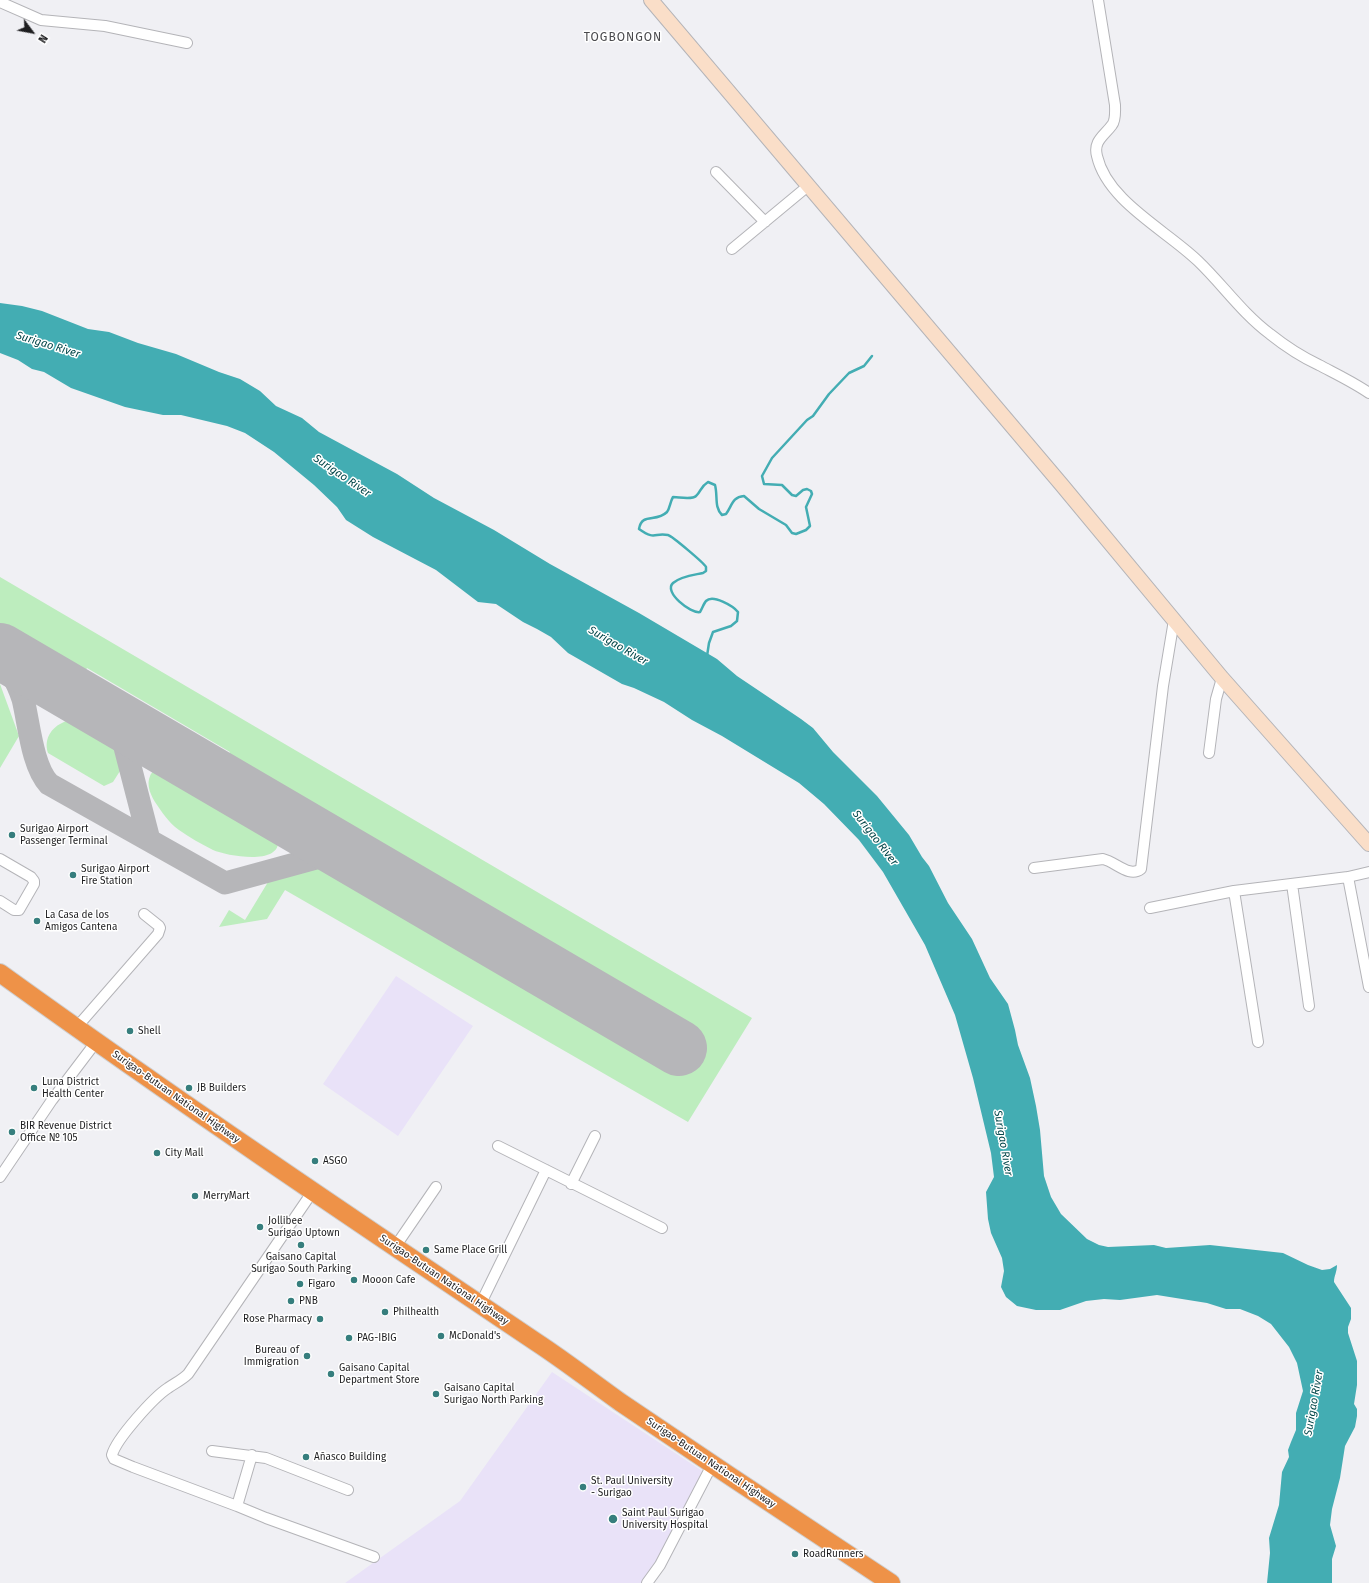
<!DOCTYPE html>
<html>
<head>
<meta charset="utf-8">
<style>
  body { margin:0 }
  #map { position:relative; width:1369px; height:1583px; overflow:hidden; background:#f0f0f4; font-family:"Fira Sans",sans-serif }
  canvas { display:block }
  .north { position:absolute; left:12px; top:12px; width:40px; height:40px; -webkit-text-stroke:3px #fff; paint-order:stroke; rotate:122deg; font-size:11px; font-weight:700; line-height:16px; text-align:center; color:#1e1e20 }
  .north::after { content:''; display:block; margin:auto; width:14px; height:18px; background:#1e1e20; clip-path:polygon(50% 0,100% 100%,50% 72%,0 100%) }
</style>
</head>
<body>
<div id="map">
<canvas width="1369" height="1583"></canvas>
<div class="north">N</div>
</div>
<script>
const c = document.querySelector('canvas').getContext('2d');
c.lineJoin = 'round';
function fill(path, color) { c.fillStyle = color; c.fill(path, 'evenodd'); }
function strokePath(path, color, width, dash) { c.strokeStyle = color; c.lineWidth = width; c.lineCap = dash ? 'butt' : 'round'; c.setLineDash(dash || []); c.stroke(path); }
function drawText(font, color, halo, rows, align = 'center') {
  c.font = font + ' "Fira Sans",sans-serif'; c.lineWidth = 3; c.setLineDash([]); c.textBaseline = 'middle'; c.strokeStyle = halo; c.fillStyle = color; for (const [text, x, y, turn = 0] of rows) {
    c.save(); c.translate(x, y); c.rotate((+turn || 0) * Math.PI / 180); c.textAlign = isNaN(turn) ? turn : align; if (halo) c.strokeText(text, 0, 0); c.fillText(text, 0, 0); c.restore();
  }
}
fill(new Path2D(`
  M396 976 473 1026 398 1136 323 1084Z
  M552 1372 704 1472 652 1574 643 1583H345L460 1501Z`), '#e9e2f8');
fill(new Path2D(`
  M0 577 752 1018 688 1122 285 890 267 919 219 927 229 910 245 920 268 882 328 866 668 1066 691 1028 227 757 230 752 87 668 82 676 0 628Z
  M0 684 19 736 0 768Z
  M67 721 114 748 120 771 113 782 104 786 48 753C43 738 53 725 67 721Z
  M153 771 201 800 205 795 275 836 278 840C281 866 227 856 213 850 201 844 189 837 179 830 168 822 162 812 155 802 149 792 145 781 153 771Z`), '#bdedbe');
fill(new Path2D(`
  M0 303 22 306 42 311 88 329 109 332 138 343 176 354 219 372 240 379 260 391 276 406 302 418 319 432 397 474 434 498 494 530 550 564 639 613 717 659 737 676 801 719 813 728 833 752 877 796 909 835 922 857 929 866 948 903 972 939 990 978 1008 1004 1015 1030 1018 1045 1030 1078 1036 1106 1040 1130 1044 1176 1051 1197 1061 1214 1087 1239 1099 1245 1108 1247 1154 1245 1166 1248 1210 1245 1283 1253 1308 1265 1322 1270 1330 1269 1337 1265C1337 1272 1334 1276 1334 1282L1351 1308V1319L1348 1327V1333L1357 1361V1385L1354 1404 1357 1409V1416L1355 1427 1345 1446 1340 1478 1332 1509 1330 1525 1336 1546 1332 1559V1583H1267L1270 1553 1269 1538 1279 1505 1282 1472 1289 1457 1288 1450 1291 1442 1296 1430V1413L1303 1391 1297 1363 1289 1347 1271 1324 1258 1316 1240 1309H1226L1207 1303 1157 1295 1120 1300 1104 1299 1086 1301 1060 1310H1036L1017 1306 1006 1297 1001 1287 1004 1271 1002 1258 991 1233 988 1219 986 1192 994 1177 991 1153 973 1078 955 1015 925 945 883 872 859 840 824 804 799 783 722 736 692 720 664 702 634 688 622 684 568 653 551 637 537 629 523 622 496 604 478 602 436 570 373 537 346 520 337 507 314 485 274 452 245 433 227 426 181 415H163L125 407 71 388 44 372 32 369 18 360 0 353Z`), '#43adb3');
strokePath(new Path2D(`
  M707 656 709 643 713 632 731 626 737 621 738 612C733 606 713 594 706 601 704 603 702 609 700 612 691 614 663 592 673 583 681 576 694 575 703 573L706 571V567C704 563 672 536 668 535 654 532 656 541 639 529 642 512 656 523 667 512 670 508 670 502 673 497 679 497 692 500 696 496 701 492 700 487 708 482L715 485C718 496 714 507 722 515L726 514C732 506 732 497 744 496L759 509 786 525 792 533 796 534 806 530 810 526 806 507 812 494 811 491 807 489 803 490 796 496 792 495 782 485 764 484 762 476 772 458 807 420 813 416 829 394 849 373 864 366 872 356`), '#43adb3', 2.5);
strokePath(new Path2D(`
  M0 655C9 668 18 683 23 699 29 723 32 766 49 784L225 883 342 851
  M118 720 149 840`), '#b6b6b9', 23);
strokePath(new Path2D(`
  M0 651 679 1048`), '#b6b6b9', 56);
const street = new Path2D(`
  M1098 0 1115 105C1115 111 1116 120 1112 125 1104 136 1093 141 1097 156 1107 201 1166 230 1198 261 1223 285 1242 313 1270 334 1285 346 1302 357 1319 365 1336 374 1353 382 1369 393
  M0 2 41 20 105 26 187 43
  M716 172 765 222
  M732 249 808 186
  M1209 753 1216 699 1222 678
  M0 859 31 877 34 881V884L19 910H14L0 901
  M1034 868 1103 859C1116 862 1129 878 1141 869L1163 686 1174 620
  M1348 877 1369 987
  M1292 884 1309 1006
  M1234 891 1258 1042
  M1150 908 1234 891 1348 877 1369 872
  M76 1028 158 934 160 928 159 926 144 914
  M498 1146 662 1228
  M0 1177 52 1100 96 1042
  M571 1184 595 1136
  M313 1191 188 1374C182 1380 175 1383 168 1388 154 1397 116 1439 112 1455L114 1459 133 1467 237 1506 266 1518 374 1557
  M395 1247 436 1187
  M480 1305 546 1170
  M212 1451 266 1458 348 1490
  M237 1506 252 1455
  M647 1583 660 1565 713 1463`);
const secondary = new Path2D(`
  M651 0 1061 484 1222 678 1369 844`);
const highway = new Path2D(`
  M0 973C176 1100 356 1221 536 1342 565 1361 592 1382 620 1402 710 1463 800 1523 891 1583`);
strokePath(street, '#b4b4b8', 12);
strokePath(secondary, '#b4b4b8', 16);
strokePath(highway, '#cecece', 20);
strokePath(street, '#fff', 10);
strokePath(secondary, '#fadec8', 14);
strokePath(highway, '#ee9248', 18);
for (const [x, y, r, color] of [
  [12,835,4,"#367e7d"],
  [73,875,4,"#367e7d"],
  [37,921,4,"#367e7d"],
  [130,1031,4,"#367e7d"],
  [34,1088,4,"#367e7d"],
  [189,1088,4,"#367e7d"],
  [12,1132,4,"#367e7d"],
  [157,1153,4,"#367e7d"],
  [315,1161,4,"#367e7d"],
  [195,1196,4,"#367e7d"],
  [260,1227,4,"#367e7d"],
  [301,1245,4,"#367e7d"],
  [426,1250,4,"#367e7d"],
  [354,1280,4,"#367e7d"],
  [300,1284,4,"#367e7d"],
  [291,1301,4,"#367e7d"],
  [385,1312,4,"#367e7d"],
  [320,1319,4,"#367e7d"],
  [441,1336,4,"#367e7d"],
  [349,1338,4,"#367e7d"],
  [307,1356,4,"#367e7d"],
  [331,1374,4,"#367e7d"],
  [436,1394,4,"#367e7d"],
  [306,1457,4,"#367e7d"],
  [583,1487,4,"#367e7d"],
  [613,1519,5,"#367e7d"],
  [795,1554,4,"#367e7d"]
]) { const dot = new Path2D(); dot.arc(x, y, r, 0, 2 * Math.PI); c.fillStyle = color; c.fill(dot); strokePath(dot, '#fff', 1.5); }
drawText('10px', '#1e1e20', '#fff', [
  ["Surigao Airport",20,829],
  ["Passenger Terminal",20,841],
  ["Surigao Airport",81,869],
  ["Fire Station",81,881],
  ["La Casa de los",45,915],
  ["Amigos Cantena",45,927],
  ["Shell",138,1031],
  ["Luna District",42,1082],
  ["Health Center",42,1094],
  ["JB Builders",197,1088],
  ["BIR Revenue District",20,1126],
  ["Office № 105",20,1138],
  ["City Mall",165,1153],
  ["ASGO",323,1161],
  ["MerryMart",203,1196],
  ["Jollibee",268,1221],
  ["Surigao Uptown",268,1233],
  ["Same Place Grill",434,1250],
  ["Gaisano Capital",301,1257,"center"],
  ["Surigao South Parking",301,1269,"center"],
  ["Mooon Cafe",362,1280],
  ["Figaro",308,1284],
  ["PNB",299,1301],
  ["Philhealth",393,1312],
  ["Rose Pharmacy",312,1319,"right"],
  ["McDonald's",449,1336],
  ["PAG-IBIG",357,1338],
  ["Bureau of",299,1350,"right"],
  ["Immigration",299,1362,"right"],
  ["Gaisano Capital",339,1368],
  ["Department Store",339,1380],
  ["Gaisano Capital",444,1388],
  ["Surigao North Parking",444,1400],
  ["Añasco Building",314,1457],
  ["St. Paul University",591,1481],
  ["- Surigao",591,1493],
  ["Saint Paul Surigao",622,1513],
  ["University Hospital",622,1525],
  ["RoadRunners",803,1554]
], 'left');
drawText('10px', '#1e1e20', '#fff', [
  ["Surigao-Butuan National Highway",176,1097,35],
  ["Surigao-Butuan National Highway",444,1280,34],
  ["Surigao-Butuan National Highway",711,1463,34]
]);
drawText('italic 11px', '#024649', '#fff', [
  ["Surigao River",48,345,17],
  ["Surigao River",342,476,34],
  ["Surigao River",618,646,30],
  ["Surigao River",875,838,52],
  ["Surigao River",1003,1143,80],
  ["Surigao River",1314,1403,-80]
]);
c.letterSpacing = '1px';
drawText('12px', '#4a4a4d', '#fff', [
  ["TOGBONGON",623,38]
]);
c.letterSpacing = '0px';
</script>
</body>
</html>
